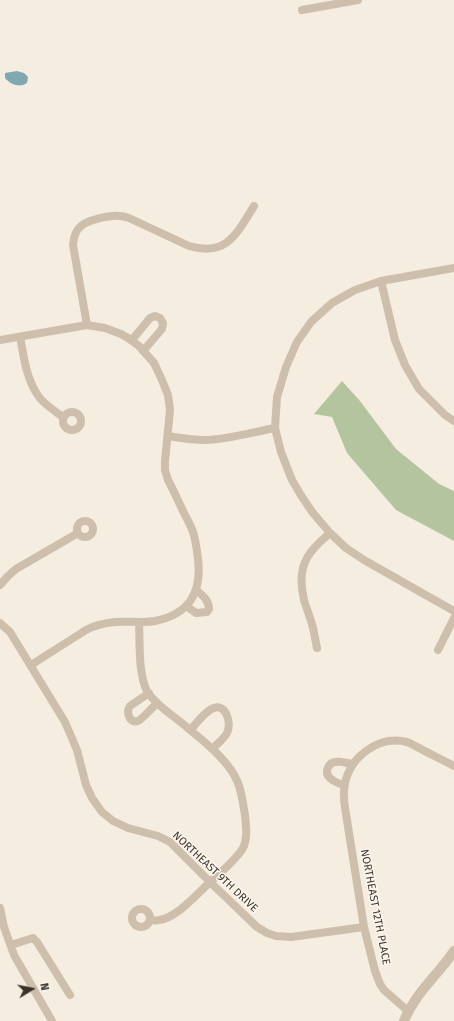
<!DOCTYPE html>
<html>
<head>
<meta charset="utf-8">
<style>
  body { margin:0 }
  #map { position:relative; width:454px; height:1021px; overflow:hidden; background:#f4ede0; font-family:"Fira Sans",sans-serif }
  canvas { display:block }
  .north { position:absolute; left:12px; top:969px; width:40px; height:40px; -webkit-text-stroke:3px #fbf6ed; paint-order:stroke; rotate:80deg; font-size:11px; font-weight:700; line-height:16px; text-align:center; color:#3b322a }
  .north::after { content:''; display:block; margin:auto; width:14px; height:18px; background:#3b322a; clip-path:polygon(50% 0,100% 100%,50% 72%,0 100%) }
</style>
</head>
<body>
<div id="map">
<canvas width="454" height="1021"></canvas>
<div class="north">N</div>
</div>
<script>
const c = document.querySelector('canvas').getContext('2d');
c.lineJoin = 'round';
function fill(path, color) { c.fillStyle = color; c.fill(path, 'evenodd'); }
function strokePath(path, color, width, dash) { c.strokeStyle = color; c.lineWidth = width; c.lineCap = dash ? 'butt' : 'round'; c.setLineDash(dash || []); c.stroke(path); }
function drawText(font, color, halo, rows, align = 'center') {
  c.font = font + ' "Fira Sans",sans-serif'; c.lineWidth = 3; c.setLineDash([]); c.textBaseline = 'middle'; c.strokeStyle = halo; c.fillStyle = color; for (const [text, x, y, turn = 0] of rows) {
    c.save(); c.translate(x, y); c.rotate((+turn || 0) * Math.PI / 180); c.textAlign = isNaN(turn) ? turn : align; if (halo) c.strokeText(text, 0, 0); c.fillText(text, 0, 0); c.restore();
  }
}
fill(new Path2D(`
  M342 381 360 401 396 449 439 484 454 491V541L396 510 347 453 332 417 314 414Z`), '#b3c49f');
fill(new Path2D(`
  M17 71 24 73 28 77 27 83C20 88 11 85 5 78V73Z`), '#7ea9b3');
strokePath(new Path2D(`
  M302 10 358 0
  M454 268 381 281 355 290 332 303 311 322 297 342 286 367 277 397 275 428 281 452 292 480 302 497 313 513 330 533 346 548 364 560 454 611
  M381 281 395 340 405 365 419 389 445 415 454 421
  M87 325 73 245C74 239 74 233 79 228 85 220 110 215 120 216 123 216 126 217 129 218L189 246C227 257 237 233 254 206
  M20 337C24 357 26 379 39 397 45 405 55 411 63 417
  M0 340 87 325 105 328 121 334 128 338 139 346 154 363 162 380 168 395 170 410 165 461V470L168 480C174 491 179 503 185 515 188 521 191 526 193 532 196 541 197 550 198 559 202 593 189 614 155 621 142 623 128 621 115 622 104 623 95 625 86 630L31 665
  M132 340 150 318 155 316 160 318 163 323 162 329 143 351
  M63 421a9 9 0 1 1 18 0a9 9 0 1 1-18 0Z
  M168 436C180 438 192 440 205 440 226 440 253 432 275 428
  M77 529a8 8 0 1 1 16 0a8 8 0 1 1-16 0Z
  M0 585 8 576 16 569 78 533
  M186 606 196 613 207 612 209 609C209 600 203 596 196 590
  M139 622C140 641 138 674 147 691 154 704 178 719 189 729 206 743 230 762 238 783 242 793 243 804 245 815 246 826 248 838 243 848 236 860 217 876 207 885 194 897 176 918 159 920 156 921 153 920 150 920
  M0 623 10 632 65 722 77 750 86 785 92 798 102 812 113 821 128 828 158 836 170 842 210 882 257 927 267 933 276 936 291 937 364 927
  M317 648C315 639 314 630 311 621 309 614 306 607 304 600 301 587 300 570 307 558 312 548 322 540 330 533
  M438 650 454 618
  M149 693 130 706C126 712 129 724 138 721 142 719 153 707 157 703
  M190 730C196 724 206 710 214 708 226 703 232 724 227 733 224 739 217 744 212 749
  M344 785C340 784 334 782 330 778 324 773 328 762 336 762 341 761 347 763 352 764
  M0 908 4 927 14 955 52 1021
  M132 918a9 9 0 1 1 18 0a9 9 0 1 1-18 0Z
  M11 945 33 938 37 942 70 995
  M408 1011 384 990 380 984 375 971 364 927 346 814C344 804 343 793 345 783 351 756 379 735 407 742 412 744 417 747 421 749 432 755 443 760 454 766`), '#cdbfab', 8);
strokePath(new Path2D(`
  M404 1021C415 993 438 975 454 951`), '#cdbfab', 10);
drawText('11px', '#3b322a', '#fbf6ed', [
  ["NORTHEAST 9TH DRIVE",215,872,43],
  ["NORTHEAST 12TH PLACE",375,907,79]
]);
</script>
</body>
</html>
